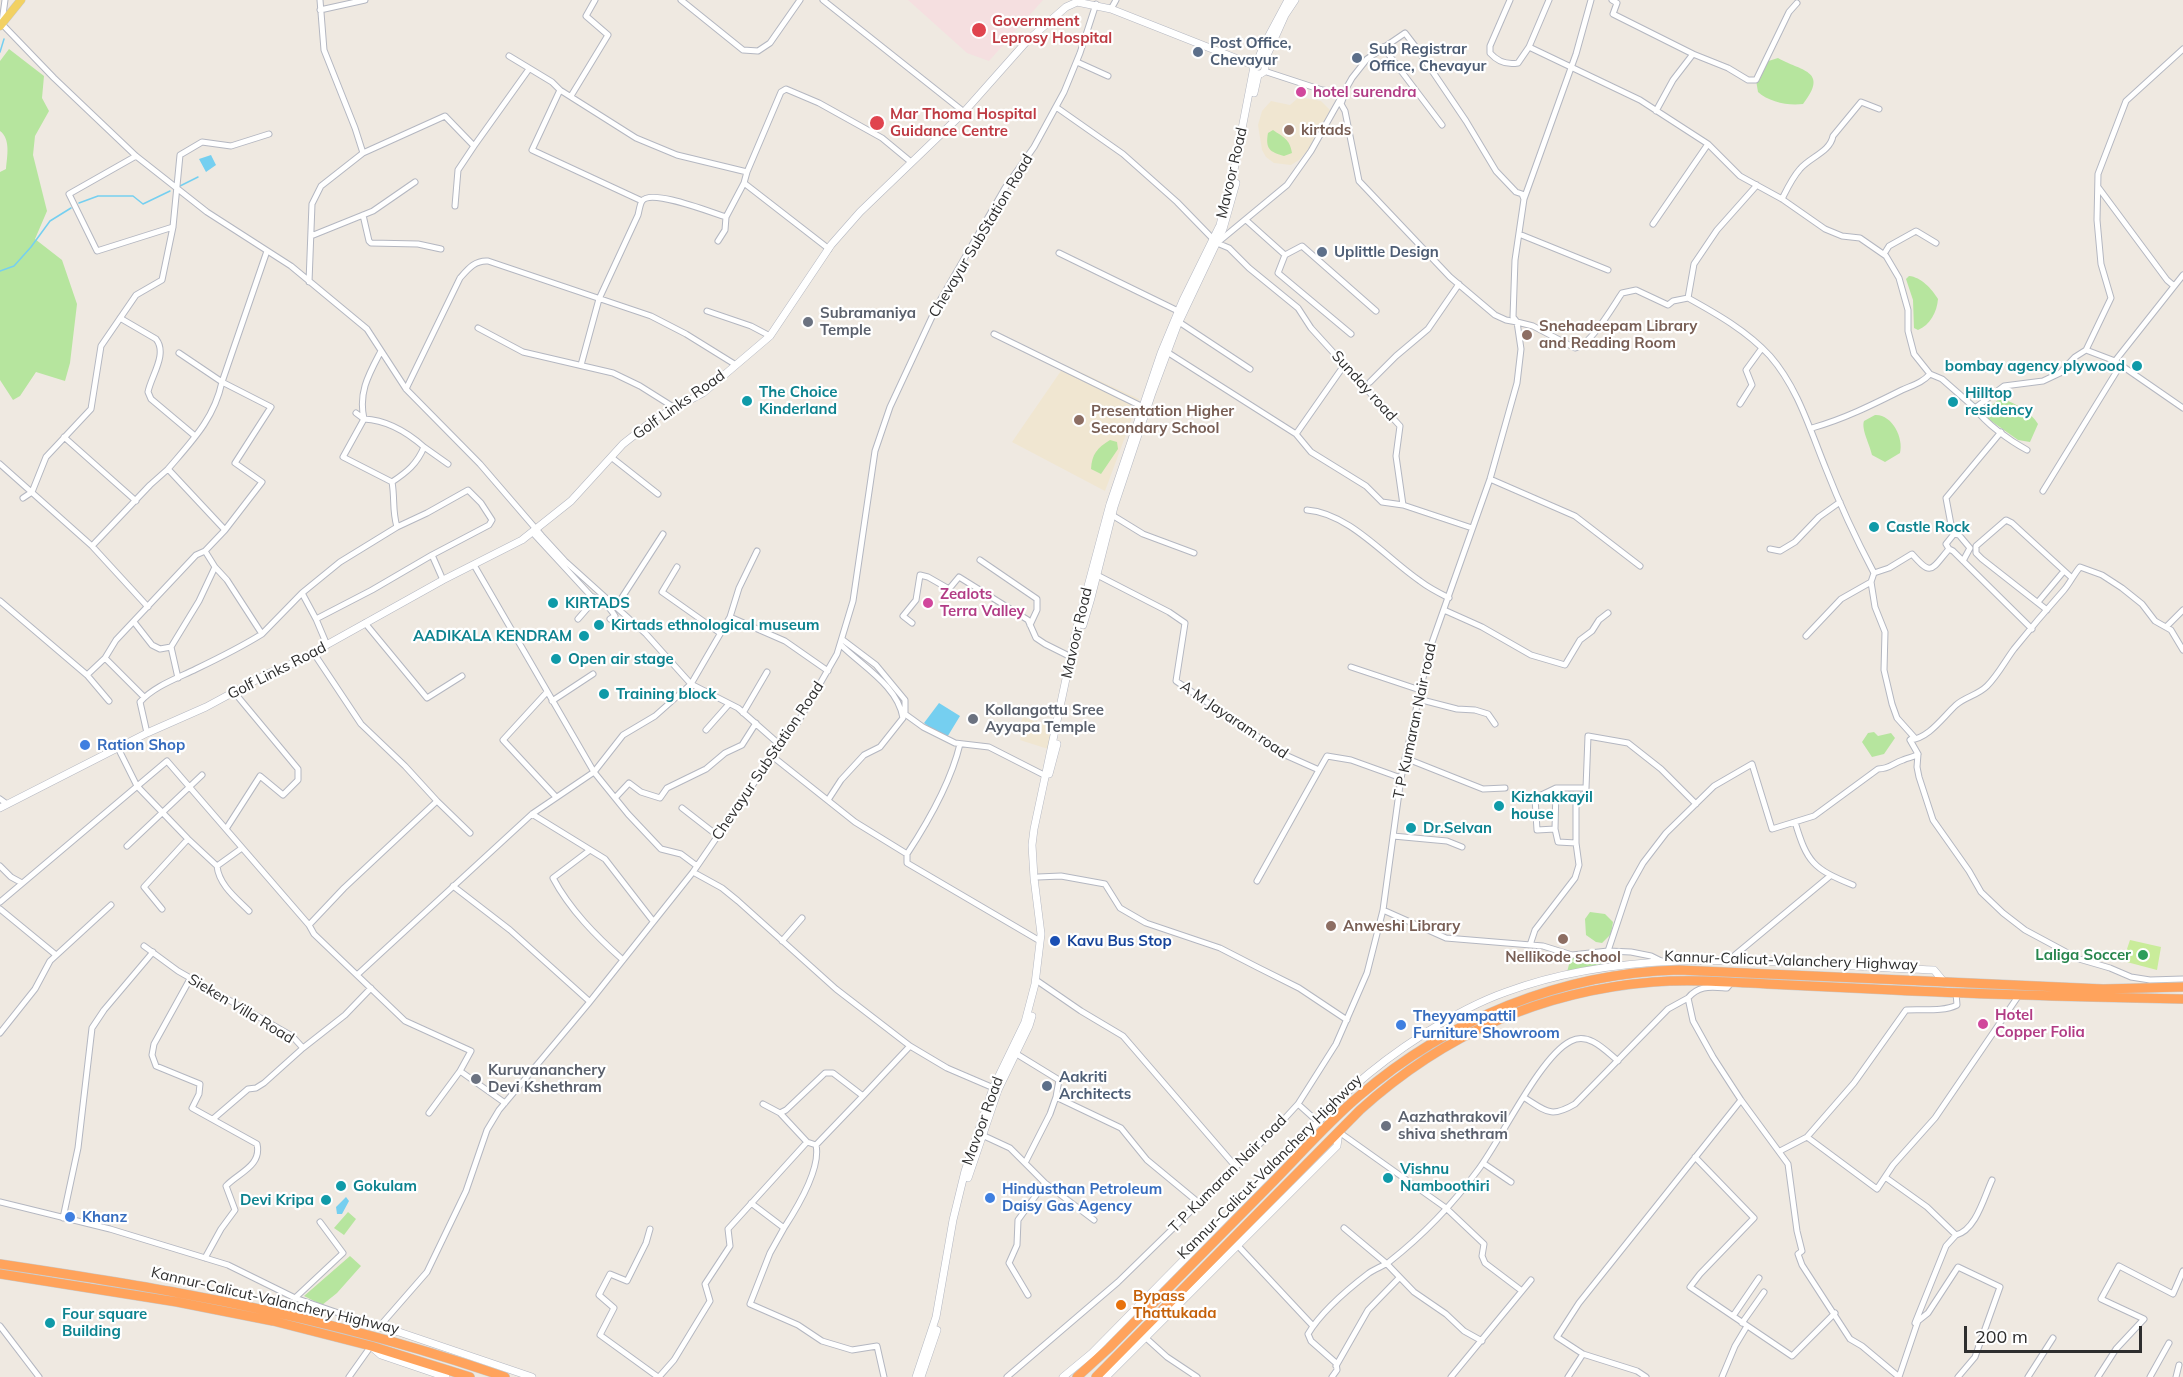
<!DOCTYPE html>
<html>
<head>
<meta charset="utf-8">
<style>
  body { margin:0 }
  #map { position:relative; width:2183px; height:1377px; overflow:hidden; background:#efe9e1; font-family:Mulish,sans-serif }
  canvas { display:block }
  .scale { position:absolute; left:1964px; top:1326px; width:178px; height:27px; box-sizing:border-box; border:3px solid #2e2e2e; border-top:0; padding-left:8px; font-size:18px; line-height:21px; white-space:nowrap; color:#2e2e2e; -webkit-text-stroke:4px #fff; paint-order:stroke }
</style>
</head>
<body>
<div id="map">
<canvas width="2183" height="1377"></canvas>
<div class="scale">200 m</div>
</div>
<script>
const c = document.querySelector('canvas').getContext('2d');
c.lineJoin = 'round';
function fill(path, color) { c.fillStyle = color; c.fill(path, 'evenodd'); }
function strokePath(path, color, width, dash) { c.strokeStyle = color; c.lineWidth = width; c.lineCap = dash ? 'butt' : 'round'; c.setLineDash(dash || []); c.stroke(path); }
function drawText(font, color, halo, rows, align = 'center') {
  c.font = font + ' Mulish,sans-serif'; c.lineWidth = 4.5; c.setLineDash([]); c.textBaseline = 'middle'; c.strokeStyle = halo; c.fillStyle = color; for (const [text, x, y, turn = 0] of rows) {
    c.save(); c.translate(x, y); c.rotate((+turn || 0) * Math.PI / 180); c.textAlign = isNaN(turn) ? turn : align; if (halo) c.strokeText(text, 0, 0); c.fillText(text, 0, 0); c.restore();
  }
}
fill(new Path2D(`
  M1299 97 1321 101 1330 110 1308 150 1299 160 1291 165 1274 163 1266 157 1262 150 1258 125 1262 111 1271 101 1290 105Z
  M1065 365 1139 399 1105 491 1012 442Z
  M1023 717 1053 727 1048 749 1020 740 1022 733 1018 731Z`), '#f0e6d1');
fill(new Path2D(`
  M908 0H1043L989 61 967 53Z`), '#f5dfe0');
fill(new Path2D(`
  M9 49 44 76 42 98 49 111 35 136 33 155 47 211 35 239 62 260 77 304 70 363 65 381 36 372 20 396 13 400 0 380V172L6 169C7 157 11 139 0 131V61Z
  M1778 58C1800 71 1830 70 1803 104 1788 106 1769 102 1758 92L1756 80 1762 63Z
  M1273 130C1283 137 1290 139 1292 153L1284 156C1270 152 1265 149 1268 133Z
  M1909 276C1921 277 1932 289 1938 299 1937 312 1930 325 1918 330L1914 328 1913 300 1906 279Z
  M1999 399C2012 400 2032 413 2038 424L2030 442 2018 440 1987 418 1989 408Z
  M1875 415C1892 414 1904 438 1900 453L1885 462 1872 455C1870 445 1861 429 1864 421Z
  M1110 440 1117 442 1118 449 1101 474 1091 469C1092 454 1097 448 1110 440Z
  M1874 732 1878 736 1891 733 1895 738 1884 754 1872 757 1862 742 1868 733Z
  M1590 912 1605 914 1613 922 1611 934 1602 943 1596 942 1586 935 1585 919Z
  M1606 953 1596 973 1567 972 1571 957Z
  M348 1212 356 1219 344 1235 334 1228Z
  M350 1256 361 1266 337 1293 322 1305 304 1296Z`), '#b6e59e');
fill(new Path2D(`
  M2130 940 2161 947 2157 970 2123 961Z`), '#c9ec9a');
fill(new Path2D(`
  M211 155 216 165 206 172 199 159Z
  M939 703 960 716 946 739 924 723Z
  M346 1197 349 1201 342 1214H337L336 1207Z`), '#75cff0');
strokePath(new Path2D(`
  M0 52 4 39
  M180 186 198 177
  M79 203 98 196H133L143 204 170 191
  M0 271 14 266 31 247 50 221 71 208`), '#75cff0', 1.5);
const street = new Path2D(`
  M320 0 324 50 355 128 363 153
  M681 0 743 50 758 51 770 43 800 0
  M823 0 964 112
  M1510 0 1490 46V53C1497 61 1507 65 1518 63L1529 47 1640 100 1708 144 1740 176 1782 199 1825 229 1842 236 1860 238 1886 256 1899 278 1908 310V331L1914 354 1930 374 1942 379 1975 408 2004 386 2043 381 2060 373 2075 357 2086 350 2115 361 2183 408
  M1591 0 1576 54 1524 199 1515 260 1513 317 1517 322 1533 326 1575 348C1591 345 1613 306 1622 293L1636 290 1668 305 1673 301 1688 298C1717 314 1747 331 1770 356 1798 388 1810 430 1826 469 1840 505 1856 539 1874 573L1871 582 1841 599 1806 636
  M1612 0 1617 3 1613 14 1693 54
  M1111 9 1116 0
  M320 10 365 0
  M2 22 5 0
  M1 23 54 78 136 156 207 212 291 266 367 329 406 389 480 464 542 536 565 561 646 634 691 684 738 708 780 745
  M1383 47 1442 125
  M1529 47 1549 0
  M509 56 552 82 560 90 636 138 677 155 747 172 744 183
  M1077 62 1108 76
  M560 90 532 150 642 201
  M571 96 608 35 586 16 595 0
  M1056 107 1123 154 1177 202 1213 239
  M1656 111 1673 80 1693 54 1728 68 1748 80H1756L1789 12 1797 3
  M474 146 529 69
  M136 156 69 194 97 251 173 227
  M747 172 781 92 786 89 819 103 882 138 911 162
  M2098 187 2167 280 2174 286
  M1782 199C1787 189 1792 178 1800 169 1810 157 1830 152 1833 136L1861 102 1879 109
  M363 215 369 241 371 243 418 244 441 249
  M1246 220 1285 255 1302 246 1376 311
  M1653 224 1708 144
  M1519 234 1608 270
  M311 236 373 211 415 182
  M718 241 725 230 726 217
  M1059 253 1178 311
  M1884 254 1889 246 1916 231 1936 243
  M1285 255 1278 273 1351 334
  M309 282 312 204 321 186 363 153 445 116 474 146 458 170 455 206
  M1688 298 1694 264 1717 230 1757 185
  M707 311 751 326 770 336
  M120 318 156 339C168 354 151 376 148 392L151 399 195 436
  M1179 322 1250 369
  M478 328 523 352 613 373 640 386 675 408
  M994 334 1143 407
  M2086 350 2111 298 2101 264 2097 220 2098 174 2126 101 2183 49
  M1167 352 1296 434 1345 364
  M179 353 222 382 267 251
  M2115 361 2183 275
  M581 365 599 299 638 215C639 211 640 204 642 201 651 188 712 213 726 217L744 183 829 249
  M1370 382 1396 356 1428 329 1459 284
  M406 389 460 278C468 269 475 260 488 261L651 316 686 334 736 365
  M1740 404 1752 385 1746 370 1762 348
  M1975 408C1985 423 2010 441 2027 450
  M356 413 364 419C358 392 369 374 381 351
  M1812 428C1844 419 1872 405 1902 390 1913 385 1922 383 1930 374
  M1296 434 1311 452 1366 486 1382 502 1403 505
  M64 437 136 501
  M424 447 448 464
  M611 457 658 494
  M0 464 92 546 148 607
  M1490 479 1575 516 1640 566
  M392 482C407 472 417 464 424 447 407 432 386 420 364 419L343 457 392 482C395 499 392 510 397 527
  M2043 491 2120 366
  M23 498 32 492 46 457 91 409 101 346 136 295 162 280 173 227 180 155 202 142 231 146 269 134
  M1307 510C1349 513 1386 558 1420 581 1429 588 1439 593 1449 598
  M1112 515 1143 534 1194 553
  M1472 528 1403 505 1396 456 1400 426 1311 328 1298 308 1249 268 1229 248 1217 243 1287 185 1311 151 1352 78 1367 59 1405 33 1418 50 1466 121 1496 171 1516 192 1522 194 1524 199
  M532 532 591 596V604L578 619
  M1953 535 1946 498 2001 432
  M92 546 150 485 168 469
  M1770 549 1780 551 1795 542 1819 517 1840 502
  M1949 549 1946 544 1954 534 1959 535 1970 548 1963 561
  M205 551 225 530 168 469C192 441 214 419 222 382L271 407 235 463 262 482 225 530
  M980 560 1037 599V610L1030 625
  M474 565 594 772 628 814 661 849 681 854 697 866
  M677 567 662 592 720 633
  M1874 573 1889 568 1912 554C1932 577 1931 570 1949 549L1953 551 2032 629
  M1097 575 1169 612 1185 623 1176 681 1283 754 1319 770 1327 756 1351 760 1401 778
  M1871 582 1875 607 1885 632 1884 670 1892 704 1897 718 1914 737 1911 739
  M302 593 340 562 397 527 427 513 468 490 481 503 492 520 489 525 432 555 443 580
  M591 596C602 600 608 605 615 616L610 619
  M0 601 87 675 109 701
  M2038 602 2064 571
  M614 606 621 599 663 534
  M1444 610 1482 627 1531 655 1565 665 1580 640 1592 631 1599 620 1608 613
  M2047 610 1982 559 1976 553V546L2006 520 2012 523 2072 578
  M730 617 785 641 828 671
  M316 619 372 590 432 555
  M134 622 152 645 160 649 171 647
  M365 623 427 698 462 676
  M912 623 903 616 916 600 920 575 928 577 949 589 959 577 1028 620 1036 638 1045 644 1071 657
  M2166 627 2183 610
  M843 640 876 665 905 700V714L923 727 955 743 989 747 1044 775
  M313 652 361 724 405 766 437 801 344 888 309 925 314 934 405 1021 471 1051 460 1071 505 1103
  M105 658 144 697
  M1351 667 1420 690
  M87 675 105 658 116 640 196 555 205 551 215 567
  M178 678 171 647 199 601 215 567 227 580 262 634 302 593 316 619 327 645
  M547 692 503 740 556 797
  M1418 699 1457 709 1475 710 1488 714 1495 724
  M552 701 593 674
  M743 713 767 672
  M706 730 729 704
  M147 733 140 702C154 686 178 678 196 669 219 658 241 647 262 634
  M1910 740 1918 754 1917 767 1919 777 1933 820 1969 871 1981 892 2003 913 2025 930 2079 959 2110 968 2131 977 2150 980 2183 979
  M1910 740C1929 738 1942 718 1956 705 1965 697 1978 695 1987 686 1998 675 2005 661 2014 649 2030 629 2047 609 2064 590 2070 583 2074 574 2080 567L2102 575 2122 588 2142 604 2155 621 2171 630 2183 650
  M118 748 137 786 188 839 217 866 242 848
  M772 756 855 822 907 854V863L1040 941
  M1405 758 1483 789 1505 788
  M1586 788 1585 794 1576 798V843L1558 842 1555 829 1537 830 1535 798 1556 788H1586L1588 736 1628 743 1661 769 1696 804
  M615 798 629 783 641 792 660 798 667 788 706 769 725 753 742 745 756 723
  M0 799 7 804
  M828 800 841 780 864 755 880 747 903 718C898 686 862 666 841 645
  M437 801 470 833
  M682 808 718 836
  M532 814 605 859 653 921
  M1795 822C1807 862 1813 869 1853 885
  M226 829 260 776 283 795 298 780V769L234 692
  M1555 829 1556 788
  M1393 836 1447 841 1462 847
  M127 846 202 775
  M590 850 553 878C570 910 596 936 623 960
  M907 854C928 822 951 782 960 744
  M0 866 11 877 22 883
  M217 866C219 885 236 898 249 911
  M693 872 722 888 738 901 836 989 910 1046
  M1038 877 1061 876 1105 884 1120 908 1146 923 1220 948 1257 967 1299 988 1347 1020
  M1257 881 1319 770
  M453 886 510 930 589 1001
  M0 902 167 761 309 925
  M0 909 56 955
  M162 909 144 887 188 839
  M1383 910 1446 938 1543 946 1572 955 1608 951 1631 952 1651 956 1661 961
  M782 941 802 918
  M1530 945 1535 930 1575 878 1579 865 1576 843
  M144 946 178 971 292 1036 303 1048 264 1083 256 1088 248 1089 213 1119
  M1608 951 1629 888 1643 863 1666 833 1714 786 1752 764 1772 829 1814 816 1878 769C1890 769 1893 763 1903 760 1909 757 1913 758 1918 754
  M1734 961 1735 955 1830 876
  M357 975 532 814 594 772 623 735 655 716 691 684 730 617 739 588 757 551
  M190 979 154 1044 152 1055 156 1066 200 1084 199 1094 192 1108 257 1144C262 1166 238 1173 226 1186L235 1210 221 1229 205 1258
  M1036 980 1081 1011 1123 1036 1236 1167
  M1732 982 1727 988C1710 987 1699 985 1688 998L1693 1021 1713 1057 1741 1100 1788 1164 1797 1231 1802 1251 1798 1254 1802 1265 1850 1339 1862 1346 1899 1377
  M0 1033 35 989 50 961 111 905
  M303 1048 345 1015 371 988
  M1015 1053 1059 1080 1056 1097 1121 1128 1147 1160 1199 1203
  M1525 1098C1547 1112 1551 1118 1575 1104L1668 1009 1688 998
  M763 1104 780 1113 786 1110 825 1073H833L863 1096 910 1046 947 1068 996 1089
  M1298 1104 1318 1122
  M429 1113 460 1071
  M780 1113 807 1142 816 1145 863 1096
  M1339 1132 1446 1208 1484 1244 1482 1256 1485 1263 1522 1291
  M982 1135 1010 1148 1025 1163 1050 1114 1056 1097
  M1807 1137 1877 1189 1893 1165 1935 1118 2019 995
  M1780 1151 1807 1137 1854 1083 1906 1010C1923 1009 1943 1012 1957 1005L1956 993
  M1695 1157 1754 1218 1700 1274 1690 1287 1792 1356 1835 1313
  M1025 1163 1045 1183 1094 1220
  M1483 1163 1511 1182
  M1885 1177 1927 1207 1956 1235C1976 1230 1984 1197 1992 1180
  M0 1202 110 1229 228 1265 295 1298 379 1327 427 1272 466 1191 487 1130 499 1110 588 1004 693 872 780 745 798 722 837 654 853 601 875 451 890 407 938 304 1005 188 1034 147 1064 92 1080 53 1096 4
  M751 1203 784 1228 770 1253 750 1304 798 1325 822 1341 852 1350 877 1346 884 1377
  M63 1218 78 1148 92 1028 104 1010 153 952
  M784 1228C797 1208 821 1168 816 1145
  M1344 1228 1387 1264 1414 1292 1446 1314 1464 1331 1482 1341
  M650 1229 646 1243 627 1281 610 1274 599 1295 614 1308 600 1335 658 1377
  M1240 1248 1313 1326
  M1028 1295 1009 1263 1017 1245 1018 1220 1045 1183
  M295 1298 343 1253 320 1222
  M1733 1316 1759 1278
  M1742 1323 1764 1292
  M1915 1323 1946 1246 1956 1235
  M0 1326 39 1377
  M1146 1338 1167 1357 1197 1377
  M1583 1354 1637 1371 1646 1377
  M1336 1366 1368 1310 1399 1278
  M349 1377 371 1346
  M659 1377 674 1360 710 1301 705 1284 730 1246 728 1229 807 1142
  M1007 1377 1118 1282 1276 1128 1298 1104 1336 1044 1367 973 1383 910 1401 778 1429 651 1490 479 1517 383 1521 349 1517 322 1506 320 1495 315 1450 277 1359 181 1345 111 1341 104 1345 93 1322 90 1264 71
  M1332 1377 1337 1370 1336 1363 1311 1341 1308 1334C1321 1312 1348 1289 1369 1273 1375 1269 1383 1266 1389 1262 1422 1236 1453 1204 1478 1170 1501 1140 1540 1056 1571 1041 1589 1032 1605 1050 1618 1061
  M1451 1377 1531 1280
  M1568 1377 1583 1354 1557 1337 1579 1303 1741 1100
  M1722 1377 1735 1346 1747 1326
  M1899 1377 1918 1321 1928 1313 1958 1267 2000 1287 1975 1357 1958 1377
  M2028 1377 2053 1338
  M2098 1377 2116 1349 2144 1319 2101 1299 2119 1266 2173 1294 2183 1271
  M2150 1377 2169 1343
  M2176 1377 2179 1365`);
const secondary = new Path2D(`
  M1253 68a6 6 0 1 1 12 0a6 6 0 1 1-12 0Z
  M1257 62 1264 45 1288 0
  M1263 64 1285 15 1295 0
  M1254 93 1258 75
  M1083 625 1091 598 1114 507 1152 393 1177 326 1223 229 1236 183
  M1049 774 1057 744
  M0 808 147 733 206 707 269 673 294 663 443 580 522 540 571 501 623 444 656 418 703 393 770 336 831 245 860 212 964 112 1027 41 1066 7 1077 2 1111 9 1253 65
  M1289 1153C1310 1131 1330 1108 1352 1088 1392 1052 1455 1010 1506 992 1639 942 1794 965 1934 970L1944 982
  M968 1178 998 1090 1029 1026 1032 1016
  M379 1327 399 1332 532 1377
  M374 1349 381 1355 446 1377
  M916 1377 936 1317 953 1220 965 1171 993 1088 1025 1022 1035 984 1041 934 1034 878 1032 845 1034 829 1077 627 1110 504 1161 353 1183 300 1220 225 1233 175 1253 72
  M921 1377 937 1330
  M1063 1377 1092 1353 1289 1153H1292
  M1106 1377 1337 1146 1339 1132`);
const primary = new Path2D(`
  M0 26 21 0`);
const highway = new Path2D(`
  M0 1264C60 1273 120 1282 179 1293 289 1313 399 1340 505 1377
  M0 1274 177 1302 273 1321 371 1346 470 1377
  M1077 1377 1109 1348C1162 1295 1214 1242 1266 1189 1297 1158 1326 1124 1359 1096 1449 1019 1561 973 1679 970L2103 989 2183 987
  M1096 1377 1360 1110C1443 1035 1542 991 1653 982 1691 979 1729 982 1767 984 1809 986 1851 988 1893 990 1990 995 2086 997 2183 999`);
strokePath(street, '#b4b7c1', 7);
strokePath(secondary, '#b4b7c1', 8);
strokePath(primary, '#c9c9c9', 9);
strokePath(highway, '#c9c9c9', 10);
strokePath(street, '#fff', 5);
strokePath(secondary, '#fff', 7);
strokePath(primary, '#f2d163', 8);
strokePath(highway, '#ffa35c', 9);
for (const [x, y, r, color] of [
  [979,30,8,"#e0444e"],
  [1198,52,6,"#5c6f8a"],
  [1357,58,6,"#5c6f8a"],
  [1301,92,6,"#d1479c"],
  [877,123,8,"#e0444e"],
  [1289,130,6,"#8d6e63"],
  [1322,252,6,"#5c6f8a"],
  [808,322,6,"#6b7280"],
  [1527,335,6,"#8d6e63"],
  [2137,366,6,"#0f9aa8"],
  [747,401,6,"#0f9aa8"],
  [1953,402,6,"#0f9aa8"],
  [1079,420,6,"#8d6e63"],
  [1874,527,6,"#0f9aa8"],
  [553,603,6,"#0f9aa8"],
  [928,603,6,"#d1479c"],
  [599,625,6,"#0f9aa8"],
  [584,636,6,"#0f9aa8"],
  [556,659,6,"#0f9aa8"],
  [604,694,6,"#0f9aa8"],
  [973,719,6,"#6b7280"],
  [85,745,6,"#3f7fe0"],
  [1499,806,6,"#0f9aa8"],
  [1411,828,6,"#0f9aa8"],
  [1331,926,6,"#8d6e63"],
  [1563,939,6,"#8d6e63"],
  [1055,941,6,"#1a4fb4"],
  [2143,955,6,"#2e9e5b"],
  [1983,1024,6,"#d1479c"],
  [1401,1025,6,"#3f7fe0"],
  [476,1079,6,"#6b7280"],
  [1047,1086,6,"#5c6f8a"],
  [1386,1126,6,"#6b7280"],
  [1388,1178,6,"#0f9aa8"],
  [341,1186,6,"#0f9aa8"],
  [990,1198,6,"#3f7fe0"],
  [326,1200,6,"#0f9aa8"],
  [70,1217,6,"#3f7fe0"],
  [1121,1305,6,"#e8710a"],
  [50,1323,6,"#0f9aa8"]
]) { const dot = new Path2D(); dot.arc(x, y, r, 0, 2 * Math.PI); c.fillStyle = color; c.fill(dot); strokePath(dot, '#fff', 2); }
drawText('bold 15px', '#be3a42', '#fff', [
  ["Government",992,21],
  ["Leprosy Hospital",992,38],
  ["Mar Thoma Hospital",890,114],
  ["Guidance Centre",890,131]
], 'left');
drawText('bold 15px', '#4e5e75', '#fff', [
  ["Post Office,",1210,43],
  ["Chevayur",1210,60],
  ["Sub Registrar",1369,49],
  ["Office, Chevayur",1369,66],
  ["Uplittle Design",1334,252],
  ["Aakriti",1059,1077],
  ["Architects",1059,1094]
], 'left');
drawText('bold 15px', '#b23c85', '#fff', [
  ["hotel surendra",1313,92],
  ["Zealots",940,594],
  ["Terra Valley",940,611],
  ["Hotel",1995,1015],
  ["Copper Folia",1995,1032]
], 'left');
drawText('bold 15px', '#785e54', '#fff', [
  ["kirtads",1301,130],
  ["Snehadeepam Library",1539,326],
  ["and Reading Room",1539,343],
  ["Presentation Higher",1091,411],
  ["Secondary School",1091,428],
  ["Anweshi Library",1343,926],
  ["Nellikode school",1563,957,"center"]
], 'left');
drawText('15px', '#2e2e2e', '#fff', [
  ["Mavoor Road",1232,173,-77],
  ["Chevayur SubStation Road",981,236,-59],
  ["Sunday road",1364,386,48],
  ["Golf Links Road",679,405,-35],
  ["Mavoor Road",1077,633,-77],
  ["Golf Links Road",277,671,-27],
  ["A M Jayaram road",1234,720,34],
  ["T P Kumaran Nair road",1415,721,-78],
  ["Chevayur SubStation Road",768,761,-56],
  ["Kannur-Calicut-Valanchery Highway",1791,961,2],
  ["Sieken Villa Road",241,1009,31],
  ["Mavoor Road",983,1121,-70],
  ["Kannur-Calicut-Valanchery Highway",1270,1167,-45],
  ["T P Kumaran Nair road",1228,1174,-45],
  ["Kannur-Calicut-Valanchery Highway",275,1301,13]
]);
drawText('bold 15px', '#5b616d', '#fff', [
  ["Subramaniya",820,313],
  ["Temple",820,330],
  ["Kollangottu Sree",985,710],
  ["Ayyapa Temple",985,727],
  ["Kuruvananchery",488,1070],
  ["Devi Kshethram",488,1087],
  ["Aazhathrakovil",1398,1117],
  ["shiva shethram",1398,1134]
], 'left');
drawText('bold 15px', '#0d838f', '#fff', [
  ["bombay agency plywood",2125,366,"right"],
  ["The Choice",759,392],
  ["Kinderland",759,409],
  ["Hilltop",1965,393],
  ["residency",1965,410],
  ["Castle Rock",1886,527],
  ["KIRTADS",565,603],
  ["Kirtads ethnological museum",611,625],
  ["AADIKALA KENDRAM",572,636,"right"],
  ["Open air stage",568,659],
  ["Training block",616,694],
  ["Kizhakkayil",1511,797],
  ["house",1511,814],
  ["Dr.Selvan",1423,828],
  ["Vishnu",1400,1169],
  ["Namboothiri",1400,1186],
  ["Gokulam",353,1186],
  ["Devi Kripa",314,1200,"right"],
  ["Four square",62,1314],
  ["Building",62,1331]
], 'left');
drawText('bold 15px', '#366cbe', '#fff', [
  ["Ration Shop",97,745],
  ["Theyyampattil",1413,1016],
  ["Furniture Showroom",1413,1033],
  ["Hindusthan Petroleum",1002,1189],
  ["Daisy Gas Agency",1002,1206],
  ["Khanz",82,1217]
], 'left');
drawText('bold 15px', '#164399', '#fff', [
  ["Kavu Bus Stop",1067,941]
], 'left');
drawText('bold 15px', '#27864d', '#fff', [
  ["Laliga Soccer",2131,955]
], 'right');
drawText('bold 15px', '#c56008', '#fff', [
  ["Bypass",1133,1296],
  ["Thattukada",1133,1313]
], 'left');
</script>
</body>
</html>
